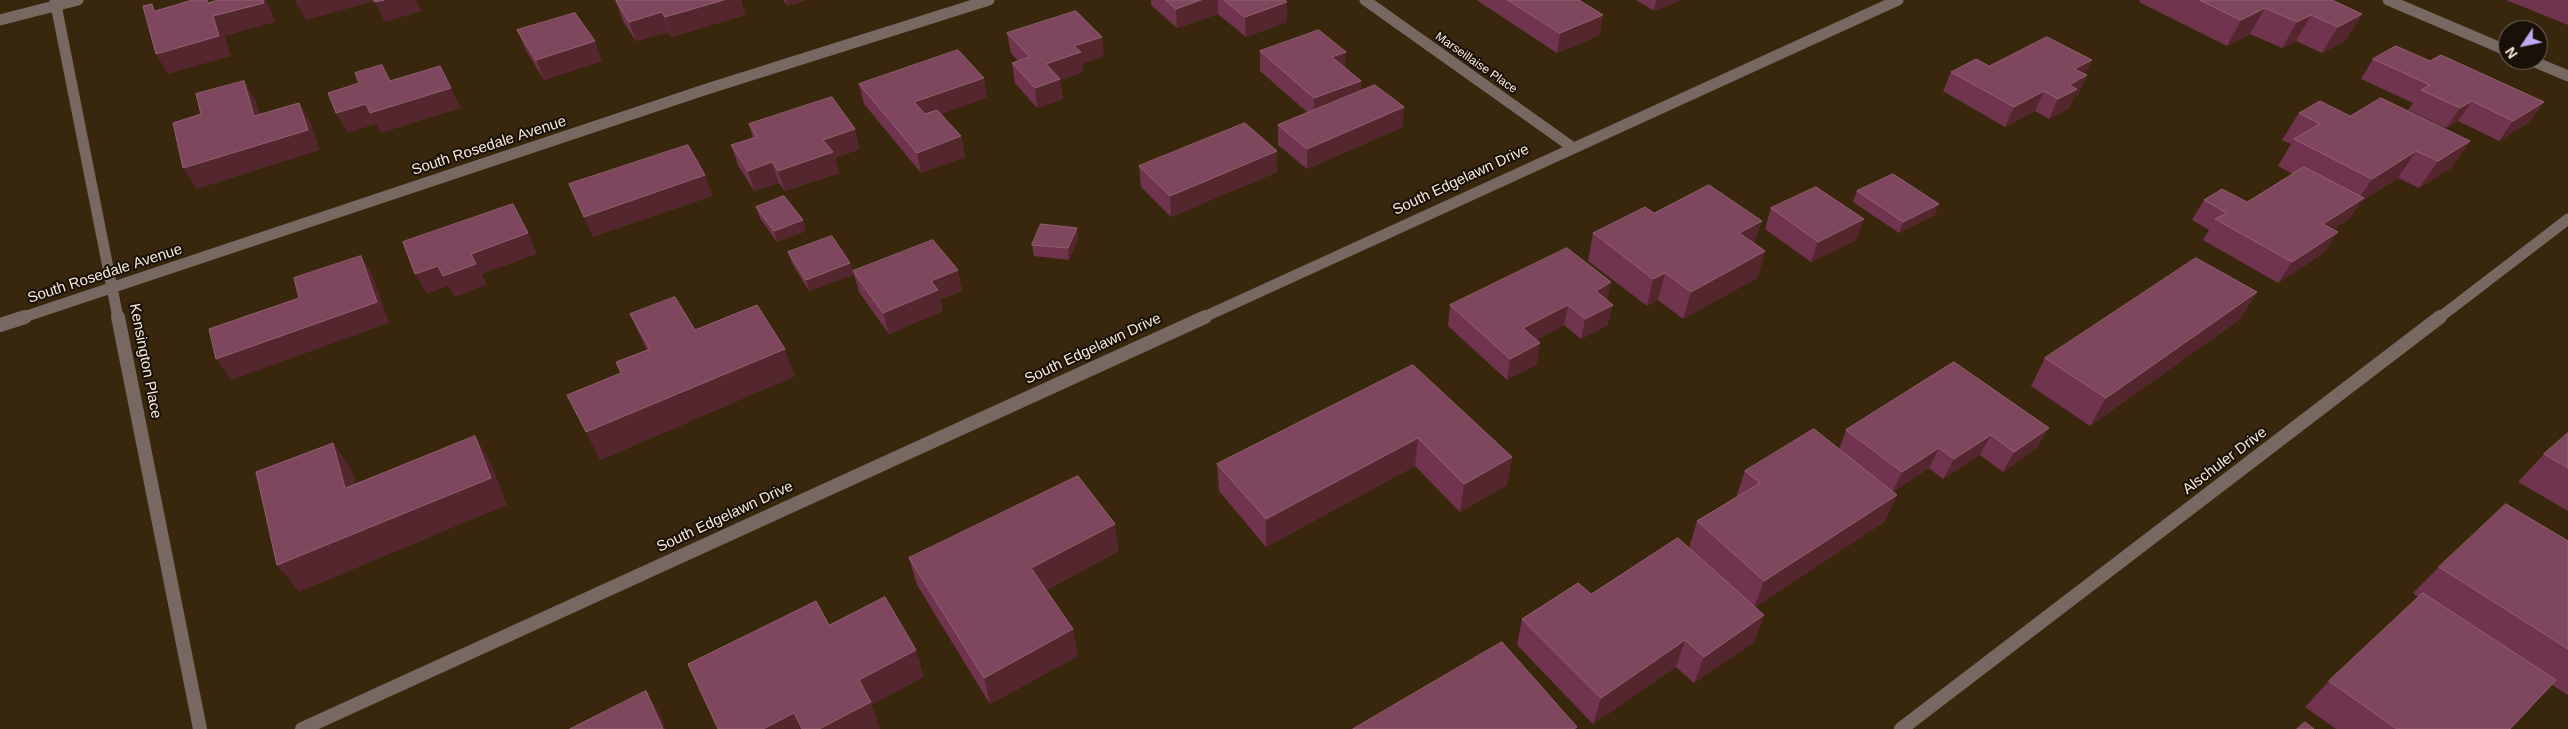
<!DOCTYPE html>
<html>
<head>
<meta charset="utf-8">
<style>
  body { margin:0 }
  #map { position:relative; width:2568px; height:729px; overflow:hidden; background:#38260d; font-family:Helvetica,sans-serif }
  canvas { display:block }
  .north { position:absolute; left:2498px; top:20px; width:50px; height:50px; box-sizing:border-box; background:#191107; border:1px solid #72685c; border-radius:50%; rotate:236deg; font-size:14px; font-weight:700; line-height:20px; text-align:center; color:#f7eadc }
  .north::after { content:''; display:block; margin:auto; width:18px; height:22px; background:#c0a8f3; clip-path:polygon(50% 0,100% 100%,50% 72%,0 100%) }
</style>
</head>
<body>
<div id="map">
<canvas width="2568" height="729"></canvas>
<div class="north">N</div>
</div>
<script>
const c = document.querySelector('canvas').getContext('2d');
c.lineJoin = 'round';
function strokePath(path, color, width, dash) { c.strokeStyle = color; c.lineWidth = width; c.lineCap = dash ? 'butt' : 'round'; c.setLineDash(dash || []); c.stroke(path); }
function fill(path, color) { c.fillStyle = color; c.fill(path, 'evenodd'); }
function drawText(font, color, halo, rows, align = 'center') {
  c.font = font + ' Helvetica,sans-serif'; c.lineWidth = 4; c.setLineDash([]); c.textBaseline = 'middle'; c.strokeStyle = halo; c.fillStyle = color; for (const [text, x, y, turn = 0] of rows) {
    c.save(); c.translate(x, y); c.rotate((+turn || 0) * Math.PI / 180); c.textAlign = isNaN(turn) ? turn : align; if (halo) c.strokeText(text, 0, 0); c.fillText(text, 0, 0); c.restore();
  }
}
strokePath(new Path2D(`
  M55 0 118 318
  M1365 0 1572 147
  M2388 0 2508 51
  M0 20 78 0
  M2530 60 2568 76
  M21 318 707 89 989 0
  M1202 318 1898 0
  M2439 318 2568 219`), '#776962', 11);
strokePath(new Path2D(`
  M118 317 200 729
  M0 325 25 317
  M302 729 1205 317
  M1901 729 2440 317`), '#776962', 14);
fill(new Path2D(`
  M620 0H741L745 15 671 37 669 32 636 41 623 21 616 1Z
  M783 0H806L788 6Z
  M1151 0H1285L1287 22 1246 37 1218 14 1177 28 1151 5Z
  M1478 0H1579L1600 35 1557 53 1478 1Z
  M1636 0H1682L1654 11Z
  M2140 0H2332L2362 14 2346 40 2322 53 2296 41 2282 48 2250 34 2227 46 2139 2Z
  M2506 0H2568V25Z
  M517 30 602 61 544 80 526 50Z
  M1007 33 1104 56 1082 64 1083 72 1060 80 1063 99 1037 108 1015 83 1012 63 1018 61 1011 53Z
  M1260 51 1345 68 1361 81 1360 91 1403 127 1307 169 1278 145V125L1308 113 1260 71Z
  M2373 59 2430 61 2544 102 2529 122 2499 141 2458 121 2446 128 2408 110 2413 103 2361 79Z
  M1989 66 2085 74 2087 75 2078 95 2073 98 2068 109 2049 119 2035 111 2005 127 1943 91 1951 72Z
  M859 84 987 97 941 114 961 136 965 157 921 173 864 104Z
  M2299 113 2350 116 2470 141 2451 168 2419 188 2398 178 2362 201 2350 218 2333 229 2324 253 2278 283 2203 240 2209 230 2192 220 2204 200 2247 202 2293 174 2278 166 2291 144 2282 140Z
  M749 124 860 149 835 158 839 173 785 191 779 183 754 191 738 165 731 145 753 138Z
  M1139 166 1277 172 1171 217 1141 187Z
  M1857 191 1935 215 1899 233 1853 202Z
  M756 207 806 231 777 242 760 218Z
  M1771 208 1864 219 1856 240 1811 262 1765 229Z
  M1654 213 1755 243 1765 251 1757 278 1683 319 1658 300 1647 306 1588 261 1593 233Z
  M1077 228 1078 239 1069 260 1034 256 1032 245Z
  M788 252 850 263 853 275 809 291 792 263Z
  M853 271 962 291 940 299 943 311 889 334 859 292Z
  M2257 292 2239 320 2090 426 2031 386 2045 358Z
  M1607 300 1608 325 1581 339 1564 325 1536 340 1537 364 1507 380 1448 326 1450 305Z
  M630 314 695 330 795 376 600 460 621 373 647 350Z
  M1954 362 2037 448 2003 472 1980 455 1943 479 1929 468 1893 492 1897 495 1884 522 1755 607 1764 615 1754 642 1694 683 1676 667 1593 724 1517 645 1522 619 1591 594 1689 548 1697 521 1736 497 1745 471 1839 449 1846 430Z
  M1413 365 1512 457 1507 485 1460 512 1415 466 1266 547 1219 491 1217 464Z
  M2568 433V511L2518 482 2544 454Z
  M2568 541V695L2552 685 2510 729H2336L2305 707 2329 681 2418 597 2413 593 2439 567Z
  M1119 551 1046 590 1078 656 990 704 917 585 909 558Z`), '#70344e');
fill(new Path2D(`
  M207 0 217 15 263 0H265L270 8 275 22 225 36 231 56 168 74 156 54Z
  M298 0H375V1L306 20 295 1Z
  M384 0H416L421 11 385 22 375 2Z
  M724 0H741L745 15 671 37 665 17Z
  M786 0H806L788 6Z
  M1201 0H1218V14L1177 28 1176 9Z
  M1656 0H1682L1654 11Z
  M1287 2V22L1246 37 1245 17Z
  M2265 8 2250 34 2227 46 2241 20Z
  M662 12 669 32 636 41 629 22Z
  M2362 14 2346 40 2322 53 2338 27Z
  M1603 15 1600 35 1557 53 1560 33Z
  M2311 15 2296 41 2282 48 2297 22Z
  M1102 37 1104 56 1082 64 1083 72 1060 80 1063 99 1037 108 1035 88 1046 64 1074 46Z
  M595 41 602 61 544 80 536 60Z
  M1346 52 1345 72 1332 57Z
  M2092 60 2084 77 2087 75 2078 95 2073 98 2068 109 2049 119 2058 99 2074 69Z
  M984 78 987 97 919 122 914 102Z
  M244 81 256 101 266 136 254 116Z
  M1361 81 1360 101 1314 118V98Z
  M451 88 461 108 381 133 376 124 348 133 336 113 366 104Z
  M2044 91 2035 111 2005 127 2014 107Z
  M2472 101 2458 121 2446 128 2460 108Z
  M2544 102 2529 122 2499 141 2513 121Z
  M299 103 311 123 320 150 197 189 183 168Z
  M1404 107 1403 127 1307 169V149Z
  M855 129 860 149 835 158 839 173 785 191 778 171 823 140Z
  M961 136 965 157 921 173 917 153Z
  M2470 141 2451 168 2419 188 2438 161Z
  M1277 151V172L1171 217 1170 196Z
  M2416 151 2398 178 2362 201 2350 218 2310 245 2323 224 2356 203 2372 179Z
  M772 162 779 183 754 191 748 171Z
  M705 175 713 196 593 237 584 217Z
  M1939 204 1935 215 1899 233 1903 222Z
  M1864 219 1856 240 1811 262 1818 242Z
  M803 220 806 231 777 242 774 231Z
  M1762 221 1753 248 1739 233Z
  M1077 228 1078 239 1069 260 1068 248Z
  M2338 232 2324 253 2278 283 2292 262Z
  M528 233 537 254 482 274 487 285 454 297 448 286 427 294 415 274Z
  M1765 251 1757 278 1683 319 1691 292Z
  M361 256 373 276 389 323 231 380 216 359Z
  M850 263 853 275 809 291 806 280Z
  M958 270 962 291 940 299 943 311 889 334 883 313 931 281Z
  M1665 273 1658 300 1647 306 1653 279Z
  M1611 282 1607 303 1596 291Z
  M2257 292 2239 320 2090 426 2106 398Z
  M1568 305 1564 325 1519 349 1523 328Z
  M1613 305 1608 325 1581 339 1585 319Z
  M1540 343 1537 364 1507 380 1510 359Z
  M785 349 795 376 600 460 586 432Z
  M2049 428 2037 448 2003 472 2014 452Z
  M1991 435 1980 455 1943 479 1954 459Z
  M475 436 491 463 507 505 299 592 277 565Z
  M1418 438 1415 466 1266 547V519Z
  M333 443 352 470 365 515 345 488Z
  M1939 448 1929 468 1892 493 1902 472Z
  M1512 457 1507 485 1460 512 1464 484Z
  M1897 495 1884 522 1754 608 1764 581Z
  M1115 524 1119 551 1037 594 1031 568Z
  M1764 615 1754 642 1694 683 1704 657Z
  M1073 629 1078 656 990 704 984 678Z
  M1685 640 1676 667 1593 724 1601 698Z
  M916 650 924 677 872 705 880 728 878 729H819L859 680Z
  M646 691 661 717 666 729H663Z
  M794 713 801 729H763Z`), '#54262d');
const building = new Path2D(`
  M193 0H207L208 3 218 0H263L264 3 213 16 219 36 156 54 143 6 152 4 154 11Z
  M374 0H384L375 2Z
  M620 0H724L665 17 662 12 629 22 616 1Z
  M1166 0H1201L1176 9Z
  M1224 0H1285L1287 2 1245 17Z
  M1508 0H1579L1603 15 1560 33Z
  M2200 0H2332L2362 14 2338 27 2311 15 2297 22 2265 8 2241 20Z
  M1076 11 1102 37 1074 46 1081 52 1046 64 1060 79 1035 88 1012 63 1030 57 1007 33Z
  M575 13 595 41 536 60 517 30Z
  M1319 30 1346 52 1332 57 1361 81 1314 98 1260 51Z
  M2047 37 2092 60 2074 69 2087 75 2069 85 2077 89 2058 99 2044 91 2014 107 1951 72 1976 59 1989 66Z
  M2396 46 2430 61 2441 55 2544 102 2513 121 2472 101 2460 108 2421 90 2430 85 2373 59Z
  M958 50 984 78 914 102 925 114 937 110 961 136 917 153 859 84Z
  M382 65 390 81 440 66 451 88 370 113 366 104 336 113 328 93 359 83 355 73Z
  M244 81 254 116 299 103 308 130 183 168 173 123 201 114 196 94Z
  M1375 85 1404 107 1307 149 1278 125Z
  M832 97 855 129 823 140 833 152 778 171 772 162 748 171 731 145 757 137 749 124Z
  M2381 98 2470 141 2438 161 2416 151 2372 179 2294 139 2320 124 2299 113 2320 101 2350 116Z
  M1245 123 1277 151 1170 196 1139 166Z
  M688 145 705 175 584 217 569 184Z
  M2304 167 2364 198 2323 224 2338 232 2292 262 2215 219 2227 213 2204 200 2222 189 2247 202Z
  M1893 174 1939 204 1903 222 1857 191Z
  M1709 185 1762 221 1739 233 1765 251 1691 292 1665 273 1653 279 1593 233 1645 207 1654 213Z
  M1816 187 1864 219 1818 242 1771 208Z
  M784 196 803 220 774 231 756 207Z
  M513 204 528 233 471 254 476 264 443 276 438 266 415 274 403 242Z
  M1041 224 1077 228 1068 248 1032 245Z
  M832 236 850 263 806 280 788 252Z
  M933 240 958 270 931 281 938 290 883 313 853 271Z
  M1567 248 1611 282 1596 291 1613 305 1585 319 1568 305 1523 328 1540 343 1510 359 1450 305Z
  M361 256 377 302 216 359 209 329 299 298 294 278Z
  M2196 258 2257 292 2106 398 2045 358Z
  M675 297 695 330 757 305 785 349 586 432 567 395 621 373 616 362 650 349 630 314Z
  M1954 362 2049 428 2014 452 1991 435 1954 459 1939 448 1902 472 1846 430Z
  M1413 365 1512 457 1464 484 1418 438 1266 519 1217 464Z
  M1814 429 1897 495 1764 581 1697 521 1760 483 1745 471Z
  M2568 433V468L2544 454Z
  M475 436 491 478 277 565 256 472 333 443 345 488Z
  M1078 476 1115 524 1031 568 1073 629 984 678 909 558Z
  M2506 504 2568 541V649L2439 567Z
  M1678 538 1764 615 1704 657 1685 640 1601 698 1522 619 1578 583 1591 594Z
  M2423 593 2556 680 2510 729H2397L2329 681Z
  M885 597 916 650 859 680 871 702 819 729H802L794 713 763 729H718L688 664 816 601 829 625Z
  M1502 642 1577 727 1574 729H1353Z
  M646 691 663 729H570Z
  M2305 722 2314 729H2297Z`);
fill(building, '#7f475d');
strokePath(building, '#926171', 1);
drawText('12px', '#f7eadc', '#191107', [
  ["Marseillaise Place",1476,63,35]
]);
drawText('15px', '#f7eadc', '#191107', [
  ["South Rosedale Avenue",489,146,-18],
  ["South Edgelawn Drive",1461,180,-25],
  ["South Rosedale Avenue",105,274,-18],
  ["South Edgelawn Drive",1093,349,-25],
  ["Kensington Place",145,361,79],
  ["Alschuler Drive",2225,461,-37],
  ["South Edgelawn Drive",725,517,-25]
]);
</script>
</body>
</html>
